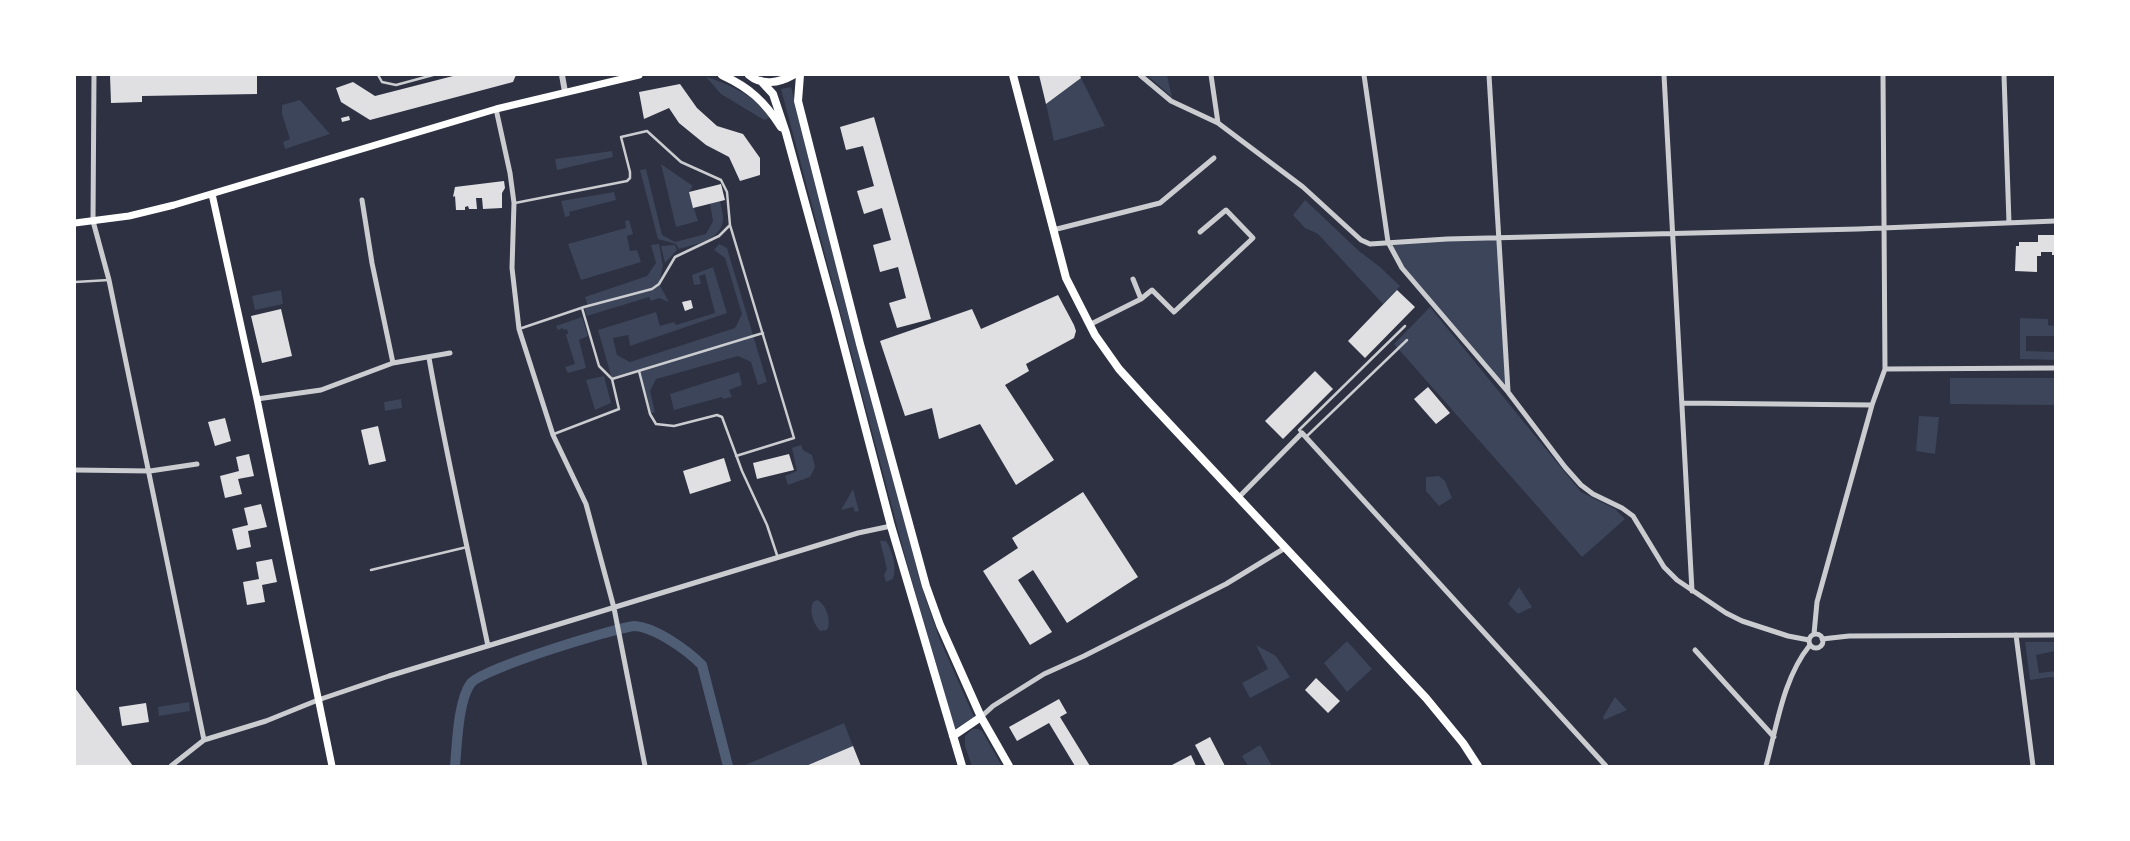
<!DOCTYPE html>
<html>
<head>
<meta charset="utf-8">
<style>
  body { margin:0 }
  #map { position:relative; width:2130px; height:841px; overflow:hidden; background:#2d3142; font-family:"Open Sans",sans-serif }
  canvas { display:block }
  .frame { position:absolute; inset:0; border:76px solid #fff; pointer-events:none }
</style>
</head>
<body>
<div id="map">
<canvas width="2130" height="841"></canvas>
<div class="frame"></div>
</div>
<script>
const c = document.querySelector('canvas').getContext('2d');
c.lineJoin = 'round';
function fill(path, color) { c.fillStyle = color; c.fill(path, 'evenodd'); }
function strokePath(path, color, width, dash) { c.strokeStyle = color; c.lineWidth = width; c.lineCap = dash ? 'butt' : 'round'; c.setLineDash(dash || []); c.stroke(path); }
fill(new Path2D(`
  M1147 75H1167L1172 97Z
  M706 77C720 80 758 98 766 110 767 113 768 116 769 118L764 120 721 94Z
  M1081 78 1105 126 1054 141 1046 104Z
  M791 87 924 594 940 640 974 717 955 729 909 571 781 89Z
  M300 100 330 134 285 149 283 142 290 139 282 114V105Z
  M612 151 613 157 557 170 555 159Z
  M661 164 693 186 689 192 698 221 676 227Z
  M646 169 662 235 675 242 706 234 713 221 710 204 720 201C721 207 724 215 723 221 720 241 695 244 679 249L676 244 658 239 640 170Z
  M614 192 616 200 569 212 570 216 565 217 561 201Z
  M1305 200 1359 251 1380 267 1400 286 1383 304 1318 234 1305 228 1293 215Z
  M629 220 633 234 627 236 630 251 637 250 641 262 581 280 568 244 626 228 625 221Z
  M1500 239 1508 392 1402 268 1388 242Z
  M659 244 663 266 659 284 669 302 659 298 651 301 649 297 587 316 584 307 588 306 585 297 647 276 656 263 651 245Z
  M719 244 727 248 767 382 758 385 751 362 738 356 656 379 650 391 655 412 650 414 639 371 612 379 598 330 656 312 660 326 674 322 676 325 715 313 705 274 699 276 701 284 694 285 692 275 713 267 727 313 630 346 628 335 613 338 617 355 630 362 735 328 742 314 725 258 714 250Z
  M675 245 677 250 665 263 661 246Z
  M281 290 283 304 255 310 252 296Z
  M1430 307 1581 492 1615 509 1625 519 1582 557 1394 344Z
  M582 317 588 336 579 340 586 368 568 373 565 367 575 364 566 335 568 333 567 329 564 330 563 328 558 330 556 326Z
  M2020 318 2048 319V325L2055 326V336H2026V351L2055 352V360L2020 359Z
  M739 372 742 385 729 390 732 397 723 399 722 397 674 410 670 394Z
  M604 376 611 403 595 410 586 380Z
  M1950 378H2055V405L1950 404Z
  M401 399 402 408 385 411 384 402Z
  M1919 416 1939 417 1935 454 1916 451Z
  M801 445 803 450 812 455 815 467 810 477 788 485 785 476 797 471 792 448Z
  M1439 476 1445 481 1452 498 1439 506 1426 491V477Z
  M853 489 859 511 855 512 853 507 841 510Z
  M880 541H886C893 551 897 568 893 579L886 582 884 575 887 569Z
  M1519 587 1532 607 1518 614 1508 604Z
  M817 600C826 603 832 622 827 630L820 631C813 623 809 612 813 602Z
  M1347 641 1372 669 1347 692 1324 663Z
  M2025 642H2055V651L2036 655 2039 673 2055 671V678L2051 677 2030 680Z
  M1256 645 1276 656 1290 677 1250 698 1242 683 1268 669Z
  M1615 697 1627 710 1604 720 1603 717Z
  M189 702 190 711 159 716 158 707Z
  M844 723 853 746 806 766H743Z
  M972 729H978L982 731 1002 766H972L965 746V736Z
  M1260 745 1272 766H1248L1242 756Z`), '#3c4559');
strokePath(new Path2D(`
  M455 766C457 745 458 700 471 683 482 669 611 629 634 626 655 627 687 650 702 665L728 766`), '#4f5d75', 10);
fill(new Path2D(`
  M110 75H257V94L142 96V102L111 103Z
  M457 75H516L513 82 370 120 341 102 336 88 353 82 375 96Z
  M1039 75H1080L1081 78 1046 104Z
  M680 84 697 108 717 126 743 134 760 158V175L740 181 729 157 706 145 679 123 669 108 644 119 639 92Z
  M349 116 350 120 342 122 341 118Z
  M874 117 931 319 897 328 889 303 906 298 898 267 880 272 873 245 891 240 882 208 864 214 857 191 874 186 863 146 846 150 840 127Z
  M504 181 505 188 502 193V208L483 209 482 198H476L477 209H469L468 206 465 207V210H456L455 196 453 197 455 187Z
  M721 184 725 200 693 208 689 192Z
  M2038 235H2055V255H2052V252H2041V256H2037V272L2015 271 2016 246H2019V242H2038Z
  M1397 290 1415 307 1365 358 1348 341Z
  M1058 295 1074 325 1076 331 1074 338 1026 364 1029 371 1005 385 1054 460 1016 485 980 424 939 439 932 408 905 416 880 341 972 309 981 329Z
  M691 300 693 308 685 311 682 302Z
  M281 309 292 356 262 363 251 316Z
  M1315 371 1333 389 1283 439 1265 421Z
  M1428 387 1450 413 1436 424 1414 399Z
  M225 418 231 441 215 446 208 422Z
  M378 426 386 461 369 465 361 430Z
  M249 454 254 476 238 479 242 494 225 498 220 476 239 471 236 457Z
  M789 454 794 470 757 479 753 463Z
  M724 458 731 481 690 494 683 471Z
  M1083 492 1138 577 1067 623 1033 570 1018 580 1052 632 1030 645 983 571 1018 548 1012 538Z
  M261 504 267 527 248 531 251 547 237 550 232 529 248 525 244 508Z
  M272 559 277 582 262 585 265 602 247 605 243 582 259 579 256 562Z
  M1316 678 1340 701 1328 713 1305 690Z
  M75 688 118 746 133 766H75Z
  M1059 699 1067 713 1060 717 1090 766H1075L1049 723 1017 741 1009 727Z
  M146 703 149 722 122 726 119 707Z
  M1210 737 1225 766H1206L1195 745Z
  M853 746 861 766H806L820 760Z
  M1191 755 1196 766H1170Z`), '#e0e0e3');
strokePath(new Path2D(`
  M378 75 382 82 396 85 433 75
  M515 203 627 181 630 178V172L621 137 647 131 681 162 721 180 727 192 730 225 794 438 736 456
  M75 282 109 280
  M519 329 584 307 652 289 659 284 675 257 719 236 730 225
  M639 371 650 414 656 424 674 426 717 415 722 417 742 471 767 525 778 558
  M612 379 763 333
  M1301 432 1299 430 1405 326
  M554 434 619 409 612 379 599 366 582 308
  M1306 437 1407 340
  M371 570 467 547`), '#caccd0', 2.5);
strokePath(new Path2D(`
  M94 75 93 221 109 280 204 740
  M1140 75 1171 101 1218 123 1303 187 1361 240 1370 244 1447 239 1858 229 2055 221
  M1211 75 1218 123
  M1364 75 1388 242 1402 268 1508 392 1565 467 1581 485 1593 494 1622 508 1633 516 1664 567 1677 580 1726 613 1742 621 1788 636 1809 640
  M1489 75 1508 391
  M1664 75 1692 591
  M2004 75 2009 223
  M496 109 510 173 514 203 512 268 519 329 553 435 586 504 614 608 645 766
  M362 200 372 263 393 363
  M1053 230 1160 203 1214 158
  M1141 299 1152 290 1174 312 1253 238 1226 210 1200 232
  M1089 325 1141 299 1133 279
  M429 358C446 454 468 550 488 646
  M1885 369 2055 368
  M257 399 321 390 393 363 450 353
  M1683 403 1872 405
  M75 470 150 471 197 464
  M1239 497 1302 433 1606 766
  M1814 634 1817 602 1872 405 1885 369 1883 75
  M1809 641a7 7 0 1 1 14 0a7 7 0 1 1-14 0Z
  M2016 635 2033 766
  M1822 639 1849 636 2055 635
  M1695 650 1774 737
  M981 717 993 706 1044 674 1084 656 1226 584 1285 548
  M171 766 204 740 266 721 318 700 389 676 858 533 891 526
  M1766 766C1777 726 1783 678 1810 645`), '#caccd0', 5);
strokePath(new Path2D(`
  M562 75 565 92`), '#caccd0', 6);
strokePath(new Path2D(`
  M212 194 257 399 332 766
  M75 223 129 216 174 205 496 109 639 75`), '#fff', 7);
strokePath(new Path2D(`
  M722 75C750 88 764 101 781 127
  M749 75C762 86 779 83 793 75
  M800 75 798 101 860 344 926 586 940 625 981 717 1009 766
  M1013 75 1066 278 1095 335 1119 369 1149 402 1426 698 1463 743 1478 766
  M761 81 773 94 786 133 835 312 891 526 962 766
  M953 736 981 717`), '#fff', 8);
</script>
</body>
</html>
